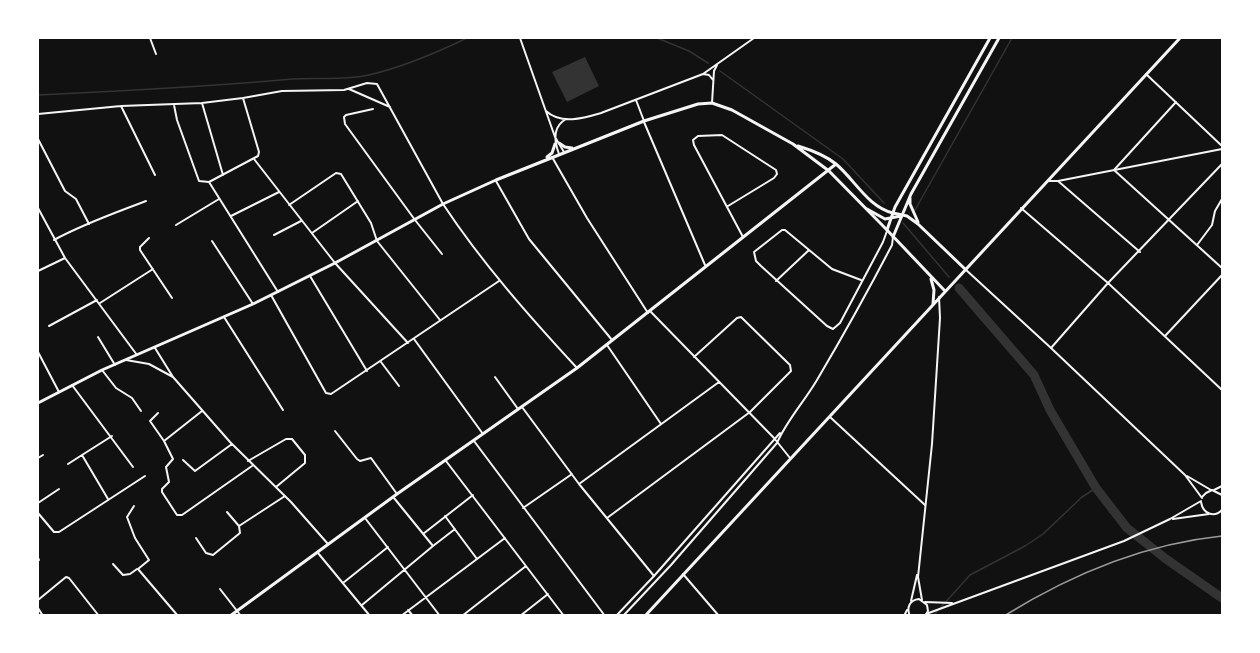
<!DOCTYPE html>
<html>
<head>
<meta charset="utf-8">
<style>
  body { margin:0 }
  #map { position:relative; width:1260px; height:653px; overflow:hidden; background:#111; font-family:"Noto Serif",serif }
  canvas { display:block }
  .frame { position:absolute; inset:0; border:39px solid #fff; pointer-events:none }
</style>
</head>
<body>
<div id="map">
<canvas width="1260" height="653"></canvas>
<div class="frame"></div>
</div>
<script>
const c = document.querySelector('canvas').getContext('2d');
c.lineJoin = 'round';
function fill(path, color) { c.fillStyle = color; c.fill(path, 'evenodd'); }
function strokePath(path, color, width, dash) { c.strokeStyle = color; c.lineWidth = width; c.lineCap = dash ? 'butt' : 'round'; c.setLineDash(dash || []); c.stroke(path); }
fill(new Path2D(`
  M585 57 599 86 567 102 552 72Z`), '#333');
strokePath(new Path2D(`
  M657 38 689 51 708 63
  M720 71 843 159 884 203
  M38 95C123 91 207 87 292 79 318 77 343 81 369 75 403 67 436 53 467 38
  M915 210 1012 38
  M903 223 949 277
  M933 616 970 575 1025 546 1043 534 1082 497 1096 488`), '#333', 1.5);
strokePath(new Path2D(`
  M959 288 1034 375 1050 410 1096 488 1127 528 1166 559 1222 598`), '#333', 9);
strokePath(new Path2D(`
  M150 38 156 54
  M1146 74 1222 146
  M349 89 390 107
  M1176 102 1114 170 1222 268
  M202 103 223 175
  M174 105 177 120 199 181 209 182 258 156 259 152 243 98
  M121 106 155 175
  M373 109 346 115 344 117 345 124 415 220 442 254
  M38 114 121 106 202 103 243 98 282 91 344 90 367 83 377 84 443 204C482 263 529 316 577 368
  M644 122 705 265
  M38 139 65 191 76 199 89 224
  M552 157 587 218 648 313
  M254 159 335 263 408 343
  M496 181 529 239 612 340
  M1058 181 1140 252
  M209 182 278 292
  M289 205 336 173 341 174 371 223 377 241 440 320
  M728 206 774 178 777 174 776 170 722 135 698 136 693 140 694 145 743 237
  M38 208 65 258 137 355
  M1021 208 1108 283 1222 390
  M231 216 279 192
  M176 225 219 199
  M312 233 358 201
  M274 235 301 221
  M149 238 140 247V250L172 298
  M54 240C83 224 115 213 146 201
  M212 241 253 304
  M1197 245 1212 225 1215 211 1222 199
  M38 271 65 258
  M310 276 367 371
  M861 280 832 269 785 230H782L754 252 756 261 761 266 827 326 833 329 840 323 883 242 887 231
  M776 281 809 250
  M271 295 326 393 331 394 499 281
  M100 303 153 269
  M650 311 774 438 790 458
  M224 317 283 410
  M49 326 97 300
  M1165 336 1222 275
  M98 337 115 365
  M414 339 483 434
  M607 345 661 424
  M1051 348 1108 283 1222 164
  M38 352 59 392
  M126 360 149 364 173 377 155 348
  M381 362 399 386
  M102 370 116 388 132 398 141 411
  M173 377 230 442 291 502 328 544
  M495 377 518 409
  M72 385 133 467
  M522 407 579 484 654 576
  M158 413 150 421 164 441 202 411
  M830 417 925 505
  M335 431 357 459 360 461 371 458 397 494
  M164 441 173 459 166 467 169 482 162 489V492L177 515H182L252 466
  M474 441 605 616
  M38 458 43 455
  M183 460 195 471 232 444
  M248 461 286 439H292L305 455V463L276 487
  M446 461 564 616
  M68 464 82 455
  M579 484 719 382
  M108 499 82 455 112 436
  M38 503 59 489
  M134 506 127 517 135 538 149 560 138 569 178 616
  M523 508 572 474
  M227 512 239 526
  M38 513 54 532H59L145 476
  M445 516 477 559
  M365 518 440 616
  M607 518 750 412 791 371 790 365 741 317 737 318 694 357
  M423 534 473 495
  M196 538 206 553 213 555 240 533 239 526 285 496
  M433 546 455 529
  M318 553 370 616
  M38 558 39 560
  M113 564 123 575 130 574 137 569
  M683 574 719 616
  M343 583 388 547
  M220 589 241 616
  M38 600 66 577 69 578 99 616
  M362 605 433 546 394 498
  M38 608 43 616
  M408 610 413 616
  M401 616 505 538
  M462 616 526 566
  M520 616 548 594`), '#f5f5f5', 2);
strokePath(new Path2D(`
  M520 38 555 137 564 152
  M703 74 709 75 713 80
  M636 100 644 121
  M712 103 714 71 717 65
  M546 111C561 125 584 118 601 113L703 74 754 38
  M559 154C554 141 552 127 566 119
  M1048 181H1058L1222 149
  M965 269 1051 348 1185 475 1202 498
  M1187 476 1211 490
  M1214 490 1222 486
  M1202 497 1206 493 1212 490 1222 495
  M1201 502C1203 514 1214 518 1222 510
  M1173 519 1209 514
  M922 600 918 577 932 444 940 318 939 297
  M911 601 917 575
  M925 602 952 603
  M926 614 1124 541 1170 519 1201 501
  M616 616 654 576 780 433
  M623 616 671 565 777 443C787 420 804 402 817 380 843 336 868 291 892 245L893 237
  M904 616 907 610
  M910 616C906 607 910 600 919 599L927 605 928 611 925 616`), '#f5f5f5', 2);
strokePath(new Path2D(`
  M559 143 565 147 572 148
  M798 146C811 150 825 155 836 164 855 180 868 207 893 213
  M547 157 552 153 555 144
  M38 403 102 370 253 304 335 263 443 204 496 180 644 121 698 104 712 103 732 110 793 144 829 171 887 230
  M230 616 397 494 577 368 836 164`), '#f5f5f5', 3);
strokePath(new Path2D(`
  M910 198V204L918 222
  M867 209 885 219 901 216
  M893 213 907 216 918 224 965 269
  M893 237 911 194 999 38
  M931 279 934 290 933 304
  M945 291 887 230 895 207 990 38
  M645 616 1180 38`), '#f5f5f5', 3);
strokePath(new Path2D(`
  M1004 616C1070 575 1144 544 1222 536`), '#9a9a9a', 1.5);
</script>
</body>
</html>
